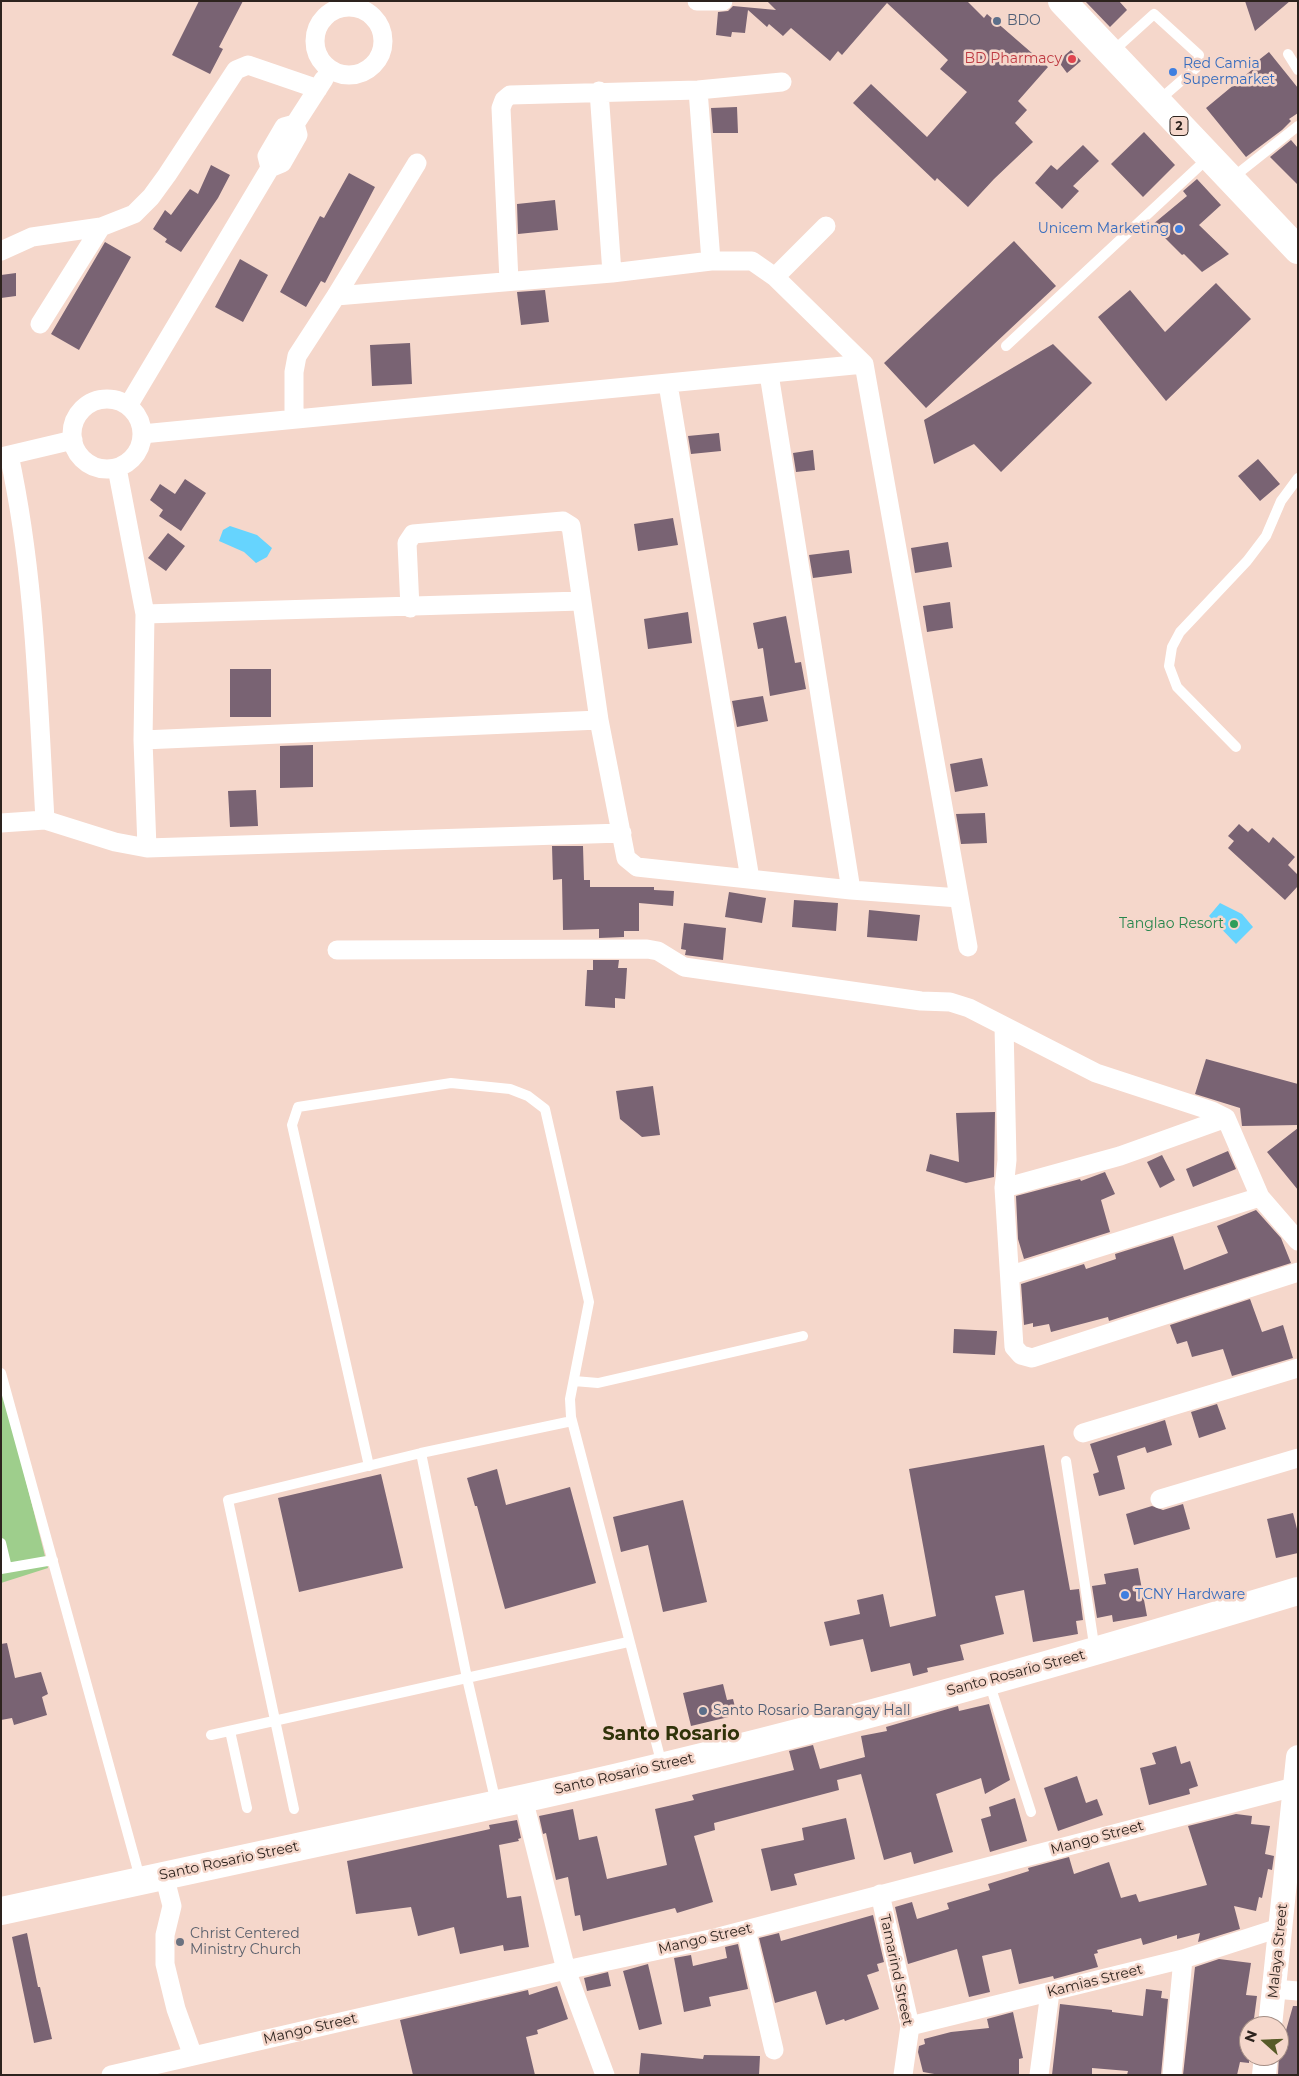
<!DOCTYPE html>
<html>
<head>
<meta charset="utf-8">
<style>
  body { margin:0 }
  #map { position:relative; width:1299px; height:2076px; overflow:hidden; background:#f5d7cb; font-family:Montserrat,sans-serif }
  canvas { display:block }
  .frame { position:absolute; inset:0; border:2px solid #2d231e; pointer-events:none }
  .north { position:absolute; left:1239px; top:2016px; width:50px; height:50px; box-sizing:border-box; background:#f5d7cb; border:1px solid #a58f86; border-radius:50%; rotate:290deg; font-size:14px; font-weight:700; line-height:20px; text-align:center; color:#2d231e }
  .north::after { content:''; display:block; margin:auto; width:18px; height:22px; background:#565a27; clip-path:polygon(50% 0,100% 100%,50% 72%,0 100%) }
</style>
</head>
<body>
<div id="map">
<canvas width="1299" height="2076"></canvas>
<div class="frame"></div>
<div class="north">N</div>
</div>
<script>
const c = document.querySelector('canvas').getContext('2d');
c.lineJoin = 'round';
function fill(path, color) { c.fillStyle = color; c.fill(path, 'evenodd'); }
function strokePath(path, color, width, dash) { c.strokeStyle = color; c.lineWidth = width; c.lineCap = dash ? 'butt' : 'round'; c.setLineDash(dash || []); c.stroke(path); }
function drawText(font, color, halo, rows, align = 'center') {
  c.font = font + ' Montserrat,sans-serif'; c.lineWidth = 5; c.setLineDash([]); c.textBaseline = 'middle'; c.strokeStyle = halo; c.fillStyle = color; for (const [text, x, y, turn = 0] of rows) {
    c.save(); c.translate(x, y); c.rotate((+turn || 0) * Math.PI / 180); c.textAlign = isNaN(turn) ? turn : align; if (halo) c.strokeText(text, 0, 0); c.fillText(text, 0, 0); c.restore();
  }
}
fill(new Path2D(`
  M1 1382 48 1568 1 1583Z`), '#9ece8c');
fill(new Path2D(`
  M230 526 257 535 272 548 267 557 256 563 244 552 219 541 223 530Z
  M1220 903 1242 914 1253 927 1236 944 1209 916Z`), '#66d4fe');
fill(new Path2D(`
  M199 1H243L219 47 223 49 210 74 172 55Z
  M767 1H967L984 18 987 14 1048 67 1018 101 1027 110 1015 123 1033 142 994 179 968 207 937 178 935 181 853 103 871 84 927 137 967 92 940 69 948 60 887 3 842 55 838 51 830 61 791 28 783 36 769 24 767 27 748 10 745 33 732 32 731 37 716 35 718 12 728 11 733 6 776 10Z
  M1085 1H1119L1127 10 1110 27Z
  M1245 1H1290L1255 31Z
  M1071 50 1081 61 1067 73 1058 61Z
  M1269 52 1298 88V113L1289 119 1291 121 1282 130 1246 157 1206 108 1253 69 1251 66Z
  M737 107 738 133H713L711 108Z
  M1144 132 1175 165 1143 197 1111 164Z
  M1291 140 1298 148V185L1270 157Z
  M1083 145 1099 161 1073 186 1079 191 1062 209 1035 183 1051 165 1057 170Z
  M211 165 230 175 218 198 181 252 165 242 167 239 153 229 165 210 171 215 190 189 198 194Z
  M349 173 375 187 325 283 321 281 306 307 280 292 320 216 324 218Z
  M1197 179 1221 205 1199 225 1229 254 1202 272 1184 254 1182 255 1152 225 1187 196 1183 191Z
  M555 200 558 230 518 234 517 204Z
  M1014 241 1056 286 926 408 884 363Z
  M105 242 131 257 79 350 51 334Z
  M240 259 268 275 243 322 215 307Z
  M16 273V296L1 298V275Z
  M1216 283 1251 319 1166 401 1098 317 1130 290 1165 332Z
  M545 290 549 322 521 325 517 292Z
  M410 343 412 384 372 386 370 345Z
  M1053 344 1092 383 1001 472 974 444 934 464 924 420Z
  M719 433 721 451 691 454 688 436Z
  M813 450 815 470 796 472 793 453Z
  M1258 459 1280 484 1260 501 1238 476Z
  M185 479 206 493 181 531 159 516 163 510 150 500 160 484 175 494Z
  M673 518 678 545 638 551 634 524Z
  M168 533 185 546 166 571 148 558Z
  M948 542 952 567 915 573 911 548Z
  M849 550 852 573 813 578 809 555Z
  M950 602 953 628 927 632 923 606Z
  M688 612 692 643 648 649 644 619Z
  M786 616 795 663 801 662 806 689 770 696 763 648 758 649 753 623Z
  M230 669H271V717H230Z
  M763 696 768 721 737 727 732 701Z
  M313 745V787L280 788V746Z
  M982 758 988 786 955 792 950 764Z
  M256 790 258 826 230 827 228 791Z
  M985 813 987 843 961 844 956 814Z
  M1239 824 1248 832 1252 828 1269 843 1273 837 1295 857 1288 865 1298 875V886L1285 900 1228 848 1234 841 1228 836Z
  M552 846H583L584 880H590V887H654V890L674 891 673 906 639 903V931H624V937L599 938V929L563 930 562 879 553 880Z
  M729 892 766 898 762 923 725 917Z
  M794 900 838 903 836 931 792 927Z
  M869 910 920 915 917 941 867 937Z
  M684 923 726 928 723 960 685 955 686 950 681 949Z
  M593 960H619L618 968H627L625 999 615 998V1008L585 1006 587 970H593Z
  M1206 1059 1298 1084V1125L1242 1126 1240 1108 1195 1094Z
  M653 1086 660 1135 642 1137 620 1119 616 1091Z
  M995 1112 994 1177 966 1183 926 1171 930 1154 959 1162 956 1113Z
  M1298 1128V1190L1267 1152Z
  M1228 1151 1236 1169 1193 1187 1186 1169Z
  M1162 1155 1175 1180 1160 1188 1147 1162Z
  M1105 1172 1115 1194 1101 1200 1110 1232 1024 1259 1018 1239 1016 1196 1080 1179 1081 1181Z
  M1256 1210 1281 1238 1291 1263 1109 1321 1108 1317 1051 1332 1049 1324 1033 1327V1323L1024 1325 1021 1284 1084 1264 1086 1269 1116 1259 1115 1254 1173 1236 1184 1270 1228 1253 1217 1226Z
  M1250 1299 1262 1332 1283 1325 1293 1358 1232 1376 1223 1349 1192 1357 1187 1341 1177 1344 1170 1325Z
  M954 1329 997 1331 995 1355 953 1353Z
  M1217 1404 1226 1429 1199 1438 1191 1412Z
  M1165 1420 1172 1445 1147 1453 1145 1447 1117 1456 1125 1489 1099 1496 1093 1474 1099 1472 1090 1444Z
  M1044 1445 1070 1590 1079 1589 1083 1620 1076 1621 1078 1634 1033 1642 1024 1590 995 1596 1004 1634 960 1645 964 1660 927 1668 928 1672 913 1676 910 1663 871 1672 863 1639 830 1646 824 1622 860 1614 857 1600 883 1594 890 1627 936 1616 909 1469Z
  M497 1469 506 1505 570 1487 596 1583 505 1609 477 1506H475L467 1478Z
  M381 1474 403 1568 299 1592 278 1498Z
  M683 1500 707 1602 663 1612 648 1545 621 1552 613 1517Z
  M1183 1504 1190 1529 1134 1545 1126 1514 1152 1506 1163 1510Z
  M1293 1513 1298 1533V1553L1276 1558 1267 1519Z
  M1138 1568 1147 1616 1113 1622 1112 1615 1097 1618 1092 1586 1106 1584 1104 1574Z
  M7 1643 15 1678 41 1672 48 1694 42 1697 47 1715 14 1725 12 1718 1 1720V1644Z
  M723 1684 727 1700 733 1699 737 1715 691 1726 683 1693Z
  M989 1704 1010 1780 985 1794 981 1778 936 1794 953 1852 914 1864 911 1852 884 1860 861 1774 837 1780 839 1790 714 1823 715 1830 694 1836 713 1902 677 1913 675 1908 583 1931 580 1915 575 1916 568 1877 556 1880 546 1833 543 1834 539 1816 573 1809 579 1840 597 1836 607 1879 667 1865 655 1809 694 1800 692 1795 794 1770 789 1751 813 1745 820 1769 865 1757 861 1736 887 1731 886 1727 958 1706 959 1711Z
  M1176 1746 1181 1764 1190 1761 1198 1786 1189 1789 1190 1794 1149 1805 1140 1768 1156 1764 1152 1753Z
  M1077 1776 1086 1803 1097 1799 1103 1815 1058 1831 1044 1788Z
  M1015 1798 1027 1841 990 1852 981 1819 991 1816 989 1807Z
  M1236 1814 1252 1816 1251 1824 1270 1826 1265 1854 1274 1856 1272 1870 1268 1869 1262 1898 1259 1897 1256 1911 1234 1906 1240 1929 1198 1942 1200 1933 1177 1939V1935L1143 1945 1141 1938 1097 1950 1098 1953 1094 1954 1098 1967 1054 1979 1053 1976 1019 1984 1011 1949 982 1956 990 1992 969 1997 957 1949 908 1964 895 1907 912 1902 917 1919 949 1909 947 1903 990 1890 988 1884 1029 1871 1028 1868 1069 1857 1074 1874 1109 1862 1121 1898 1136 1894 1139 1902 1207 1885 1188 1826Z
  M846 1818 855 1859 794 1874 797 1885 771 1891 761 1849 804 1840 802 1828Z
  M517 1820 521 1838 518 1839 519 1841 499 1845 507 1898 521 1896 529 1947 504 1951 503 1945 460 1954 454 1927 418 1936 411 1907 356 1914 347 1861 490 1829 489 1825Z
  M873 1915 884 1962 877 1964 879 1971 867 1975 879 2009 845 2021 844 2019 826 2025 816 1991 775 2003 759 1938 779 1933 781 1941Z
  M27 1933 38 1987H40L52 2039 34 2043 12 1937Z
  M738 1944 748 1989 709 1997 711 2006 684 2012 674 1958 691 1955 693 1966 727 1958 725 1947Z
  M1219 1959 1251 1963 1246 1995 1257 1996 1253 2026H1249V2063L1240 2062 1237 2075H1183L1195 1967Z
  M648 1964 662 2024 639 2030 623 1971Z
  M608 1972 611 1986 587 1991 584 1978Z
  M557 1986 568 2019 537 2030 538 2034 526 2037 535 2075H413L400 2020 528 1990 529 1995Z
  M1146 1989 1162 1991 1161 1998 1168 1999 1161 2075H1127L1128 2071 1092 2068V2075H1052L1060 2004 1112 2010V2012L1143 2016Z
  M1293 2006H1298V2075H1278L1279 2055Z
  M1013 2012 1023 2058 1019 2059V2075H940L923 2072 918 2052 919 2046 925 2044 924 2039 951 2032 989 2028 987 2019Z
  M641 2053 703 2059 704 2055 760 2056 759 2075H639Z`), '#796373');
strokePath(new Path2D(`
  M1111 53 1154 14 1199 55 1196 68 1158 101
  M1288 54 1298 70
  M1231 179 1298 126
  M1006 346 1208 158
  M1236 747 1177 687 1169 666 1172 647 1180 632 1247 561 1266 536 1281 501 1298 478
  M1 1373 140 1878
  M574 1381 598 1383 803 1336
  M421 1453 572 1421
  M1066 1461 1095 1651
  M369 1466 292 1125 298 1107 451 1083 510 1089 528 1096 545 1109 589 1302 570 1399 571 1417 662 1765
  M1 1543 7 1568
  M1 1569 53 1560
  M989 1682 1031 1812
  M230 1731 247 1808
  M211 1735 628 1642
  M294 1809 228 1500 421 1453 467 1678 496 1803`), '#fff', 10);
strokePath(new Path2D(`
  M697 1H723
  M315 41a34 34 0 1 1 68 0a34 34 0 1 1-68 0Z
  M698 90 711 261
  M599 91 612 273
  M270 168 267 156 284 127 295 124 324 79
  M1 251 32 237 101 227 134 214 151 197 167 175 236 70 248 65 318 89
  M775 277 826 226
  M509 281 501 108 504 100 510 95 698 90 782 82
  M336 296 612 273 711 261H752L775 277 864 364 968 947
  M40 324 101 227
  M769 374 851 890
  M668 384 750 879
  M72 434a35 35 0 1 1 70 0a35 35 0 1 1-70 0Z
  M128 406 270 168 282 163 298 135 295 124
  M294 419V372L297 356 336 296 417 163
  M142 434 864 364
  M9 455C35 574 38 699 45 820
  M1 457 73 440
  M117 468 145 614 143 740 147 848
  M410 608 407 543 413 534 563 521 571 526 599 720 626 858 637 867 851 890 959 898
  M145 614 581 601
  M143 740 599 720
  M1 823 45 820 115 842 147 848 622 833
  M337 950 647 949 658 951 684 967 921 1001 950 1002 969 1008 1096 1073 1212 1111 1226 1118 1260 1197 1298 1241
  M1004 1026 1007 1160 1004 1188 1014 1347 1021 1355 1032 1358 1298 1272
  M1004 1188 1120 1156 1226 1118
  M1011 1275 1260 1197
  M1083 1433 1298 1368
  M1160 1499 1298 1458
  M523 1798 566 1970 605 2075
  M164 1875 172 1906 165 1935V1964L176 2009 193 2056
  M880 1894 910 2026 903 2075
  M746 1930 774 2050
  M1274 1989 1298 1991
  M910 2026 1183 1959 1279 1928
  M111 2075 566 1970 715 1938 1298 1786
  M1039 2075 1050 1992
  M1172 2075 1183 1959`), '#fff', 19);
strokePath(new Path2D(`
  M1270 2026 1298 1757
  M1264 2075 1266 2056`), '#fff', 24);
strokePath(new Path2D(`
  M1 1911C176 1872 351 1836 526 1798 786 1741 1043 1668 1298 1591`), '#fff', 28);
strokePath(new Path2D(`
  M1062 1 1298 250`), '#fff', 28);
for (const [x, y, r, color] of [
  [997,21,5,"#5c6f8a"],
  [1072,59,5,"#e0444e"],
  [1173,72,5,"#3f7fe0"],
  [1179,229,5,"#3f7fe0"],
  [1234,924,5,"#2e9e5b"],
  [1125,1595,5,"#3f7fe0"],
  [703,1711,5,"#5c6f8a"],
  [180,1942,5,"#6b7280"]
]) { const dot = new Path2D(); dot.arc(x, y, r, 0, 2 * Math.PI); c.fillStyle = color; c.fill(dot); strokePath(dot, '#f5d7cb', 2); }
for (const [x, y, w] of [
  [1179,126,18]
]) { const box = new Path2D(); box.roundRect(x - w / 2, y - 9.5, w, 19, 4); c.fillStyle = '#f5d7cb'; c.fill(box); strokePath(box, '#2d231e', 1); }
drawText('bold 12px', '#2d231e', null, [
  ["2",1179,126]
]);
drawText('14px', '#4e5e75', '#f5d7cb', [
  ["BDO",1007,21],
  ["Santo Rosario Barangay Hall",713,1711]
], 'left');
drawText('14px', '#be3a42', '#f5d7cb', [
  ["BD Pharmacy",1062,59]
], 'right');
drawText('14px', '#366cbe', '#f5d7cb', [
  ["Red Camia",1183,64],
  ["Supermarket",1183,80],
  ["Unicem Marketing",1169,229,"right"],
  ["TCNY Hardware",1135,1595]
], 'left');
drawText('14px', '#27864d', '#f5d7cb', [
  ["Tanglao Resort",1224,924]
], 'right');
drawText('14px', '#2d231e', '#f5d7cb', [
  ["Santo Rosario Street",1016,1673,-15],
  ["Santo Rosario Street",624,1774,-13],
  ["Mango Street",1097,1838,-15],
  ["Santo Rosario Street",229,1861,-12],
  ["Mango Street",705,1939,-13],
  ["Malaya Street",1278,1951,-84],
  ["Tamarind Street",896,1970,78],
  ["Kamias Street",1095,1981,-14],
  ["Mango Street",310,2029,-13]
]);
drawText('14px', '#5b616d', '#f5d7cb', [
  ["Christ Centered",190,1934],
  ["Ministry Church",190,1950]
], 'left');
drawText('bold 19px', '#303309', '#f5d7cb', [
  ["Santo Rosario",671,1734]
]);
</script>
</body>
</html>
